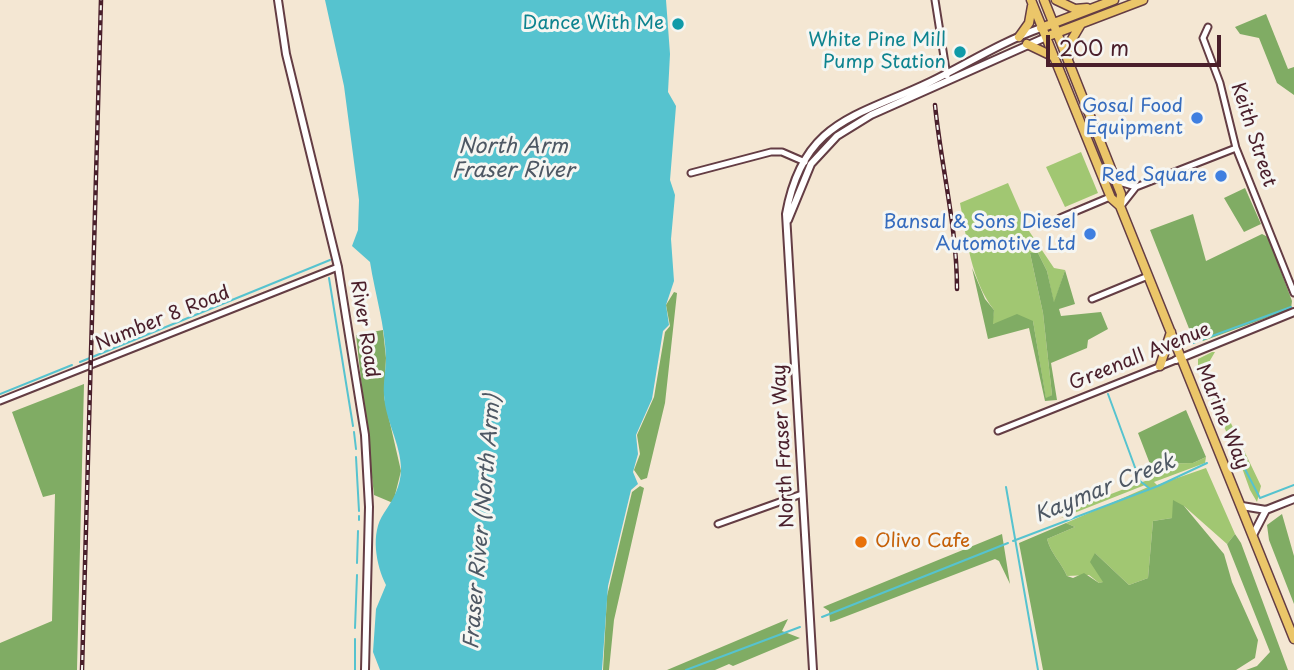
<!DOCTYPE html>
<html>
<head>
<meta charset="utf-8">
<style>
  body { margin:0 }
  #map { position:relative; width:1294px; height:670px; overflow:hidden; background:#f4e7d3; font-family:"Playpen Sans",sans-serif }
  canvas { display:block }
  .scale { position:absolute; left:1046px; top:35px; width:175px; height:32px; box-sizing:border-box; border:4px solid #4a1f2b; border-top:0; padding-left:9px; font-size:21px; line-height:24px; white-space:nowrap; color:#4a1f2b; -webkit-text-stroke:5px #f6f6f2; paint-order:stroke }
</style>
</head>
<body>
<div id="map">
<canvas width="1294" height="670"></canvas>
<div class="scale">200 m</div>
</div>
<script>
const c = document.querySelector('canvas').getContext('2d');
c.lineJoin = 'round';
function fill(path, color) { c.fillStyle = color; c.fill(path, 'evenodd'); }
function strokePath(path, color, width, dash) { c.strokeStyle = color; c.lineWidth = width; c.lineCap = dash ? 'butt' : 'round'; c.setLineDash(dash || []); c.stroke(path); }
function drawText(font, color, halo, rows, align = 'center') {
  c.font = font + ' "Playpen Sans",sans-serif'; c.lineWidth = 6; c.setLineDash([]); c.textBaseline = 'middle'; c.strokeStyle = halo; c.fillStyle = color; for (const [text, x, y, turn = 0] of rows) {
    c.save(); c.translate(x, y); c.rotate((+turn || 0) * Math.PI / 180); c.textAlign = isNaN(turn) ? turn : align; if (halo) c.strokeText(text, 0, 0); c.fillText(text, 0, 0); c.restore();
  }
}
fill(new Path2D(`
  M1081 152 1098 193 1065 207 1046 167Z
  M1008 183 1029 231 1054 268 1065 270 1054 304 1047 271 1038 253H1030L1043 313 1052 395 1046 399 1033 321 992 324 994 310C971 280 967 240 960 203Z
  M1212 352H1215L1205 369 1261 486 1257 502 1250 490 1237 454 1240 453 1235 451 1198 369V359Z
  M1206 457 1205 463 1154 482 1157 485 1206 468 1235 534 1227 544 1184 506 1172 518 1153 521 1148 578 1129 585 1095 553 1104 582 1099 583 1089 575 1067 576C1061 562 1051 554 1047 539L1075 527 1066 523 1148 487 1145 485 1059 519 1069 514V510L1153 478 1150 464 1193 463Z`), '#a1c772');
fill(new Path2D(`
  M1266 14 1288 69 1294 67V95L1277 83 1259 38 1240 34 1235 27Z
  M1245 188 1261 224 1244 232 1224 198Z
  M1193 214 1206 261 1262 234 1268 237 1292 301 1291 309 1203 341 1192 336 1150 230Z
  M1030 253H1038L1047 271 1054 302 1065 270 1075 304 1059 309 1061 316 1101 312 1108 329 1088 340 1087 348 1051 363 1057 400 1045 401 1029 328 988 339 972 268 985 299 994 310 993 324 1017 314 1033 321 1046 398 1052 395 1043 313Z
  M674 292 677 293 665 403 647 478 641 480 634 470 640 454 637 435 654 397 665 332 670 326 666 305Z
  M383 330 386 358 384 397 401 471 393 503 374 495 356 335Z
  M84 384 77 670H0V643L52 621 55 494 43 497 12 412Z
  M1186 410 1206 457 1193 463 1150 464 1138 433Z
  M640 486 644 488 614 620 609 670H603L607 596 632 492Z
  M1173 500 1184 506 1224 554 1232 582 1258 640 1255 658 1236 670H1043L1019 543 1066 523 1075 527 1047 539C1051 554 1061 562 1067 576L1073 578 1084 573 1099 583 1103 582 1090 562 1095 553 1129 585 1148 578 1153 521 1172 518Z
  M1282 514 1294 556V604L1269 540 1267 525Z
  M1002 534 1010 584 999 561 995 559 834 621 830 622 829 611 823 607Z
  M1235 534 1241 543 1288 670H1246L1257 666 1270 652 1227 544Z
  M788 619 782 631 800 638 733 666 729 664 715 670H667Z`), '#80ac64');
fill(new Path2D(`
  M325 0H666L670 54 668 92 676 106 670 180 675 195 671 239 674 281 666 305 669 325 663 331 652 399 636 435 638 454 633 472 638 484 631 490 608 586 602 670H380L373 652 376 609 386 585C376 565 370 533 384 513 393 500 401 486 401 469 401 444 385 420 384 395 383 383 386 370 386 358 385 325 375 294 370 262L352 246 358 230 359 200 344 86Z`), '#56c3cf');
strokePath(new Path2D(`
  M329 278 353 426
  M1193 343 1291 307
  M80 362 330 260
  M0 394 72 365
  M1108 394 1140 481 1149 488
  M354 432 356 449
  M1236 452 1260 498 1294 485
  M356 457 359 511
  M1006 487 1038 670
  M359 520V516
  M1013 541 1158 486 1207 463
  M357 563 358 531
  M822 617 1008 543
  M355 628 357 575
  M355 670V639
  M686 670 800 627`), '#56c3cf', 2);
const minor = new Path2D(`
  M935 0 947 76
  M1208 27 1203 38 1220 83 1236 148 1294 293
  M691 173 771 152H782L805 162
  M1116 181 1136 187 1236 148
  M1121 206 1136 187
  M1060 218 1110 197
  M1092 299 1148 276
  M0 401 338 267
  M998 431 1176 360
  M718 524 802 494`);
const tertiary = new Path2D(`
  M278 0 286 54 338 267 365 435 369 507 365 670
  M788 220 811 164 837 136 871 115 1044 38
  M1176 360 1294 312
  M1242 506 1266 510 1294 499
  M1253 535 1266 510
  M813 670 786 214C803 120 857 117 930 82 967 64 1001 42 1041 28`);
const primary = new Path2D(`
  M1031 0 1111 198 1120 206 1294 639
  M1044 0 1121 194 1120 206
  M1056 0 1075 9 1087 8
  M1041 28 1114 0
  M1051 35 1143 0
  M1019 37 1029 23 1032 6
  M1027 44 1052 56
  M1068 60V46L1081 24
  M1160 366 1171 332`);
strokePath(minor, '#643d44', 9);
strokePath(tertiary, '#643d44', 10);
strokePath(primary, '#643d44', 11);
strokePath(minor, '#fff', 5);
strokePath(tertiary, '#fff', 6);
strokePath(primary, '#ebc669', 8);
const rail = new Path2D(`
  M935 105C941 166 957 227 957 289
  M82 670 101 0`);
strokePath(rail, '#4a1f2b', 4.5);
strokePath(rail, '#f6f6f2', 2, [5]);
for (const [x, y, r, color] of [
  [678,24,7,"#0f9aa8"],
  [960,52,7,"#0f9aa8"],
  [1197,118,7,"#3f7fe0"],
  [1221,176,7,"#3f7fe0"],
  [1090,234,7,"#3f7fe0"],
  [861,542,7,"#e8710a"]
]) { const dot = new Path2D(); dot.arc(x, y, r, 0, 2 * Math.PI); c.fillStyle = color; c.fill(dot); strokePath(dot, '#f6f6f2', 2.5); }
drawText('19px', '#0d838f', '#f6f6f2', [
  ["Dance With Me",664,24],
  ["White Pine Mill",946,41],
  ["Pump Station",946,63]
], 'right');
drawText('19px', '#366cbe', '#f6f6f2', [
  ["Gosal Food",1183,107],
  ["Equipment",1183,129],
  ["Red Square",1207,176],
  ["Bansal & Sons Diesel",1076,223],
  ["Automotive Ltd",1076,245]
], 'right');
drawText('19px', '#4a1f2b', '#f6f6f2', [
  ["Keith Street",1253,135,72],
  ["Number 8 Road",163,319,-22],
  ["River Road",364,329,81],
  ["Greenall Avenue",1140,357,-22],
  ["Marine Way",1222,417,68],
  ["North Fraser Way",784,446,-93]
]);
drawText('19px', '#c56008', '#f6f6f2', [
  ["Olivo Cafe",875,542]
], 'left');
drawText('italic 21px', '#4e5864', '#f6f6f2', [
  ["North Arm",513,147],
  ["Fraser River",513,171],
  ["Kaymar Creek",1105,489,-22],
  ["Fraser River (North Arm)",483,522,-85]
]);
</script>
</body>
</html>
